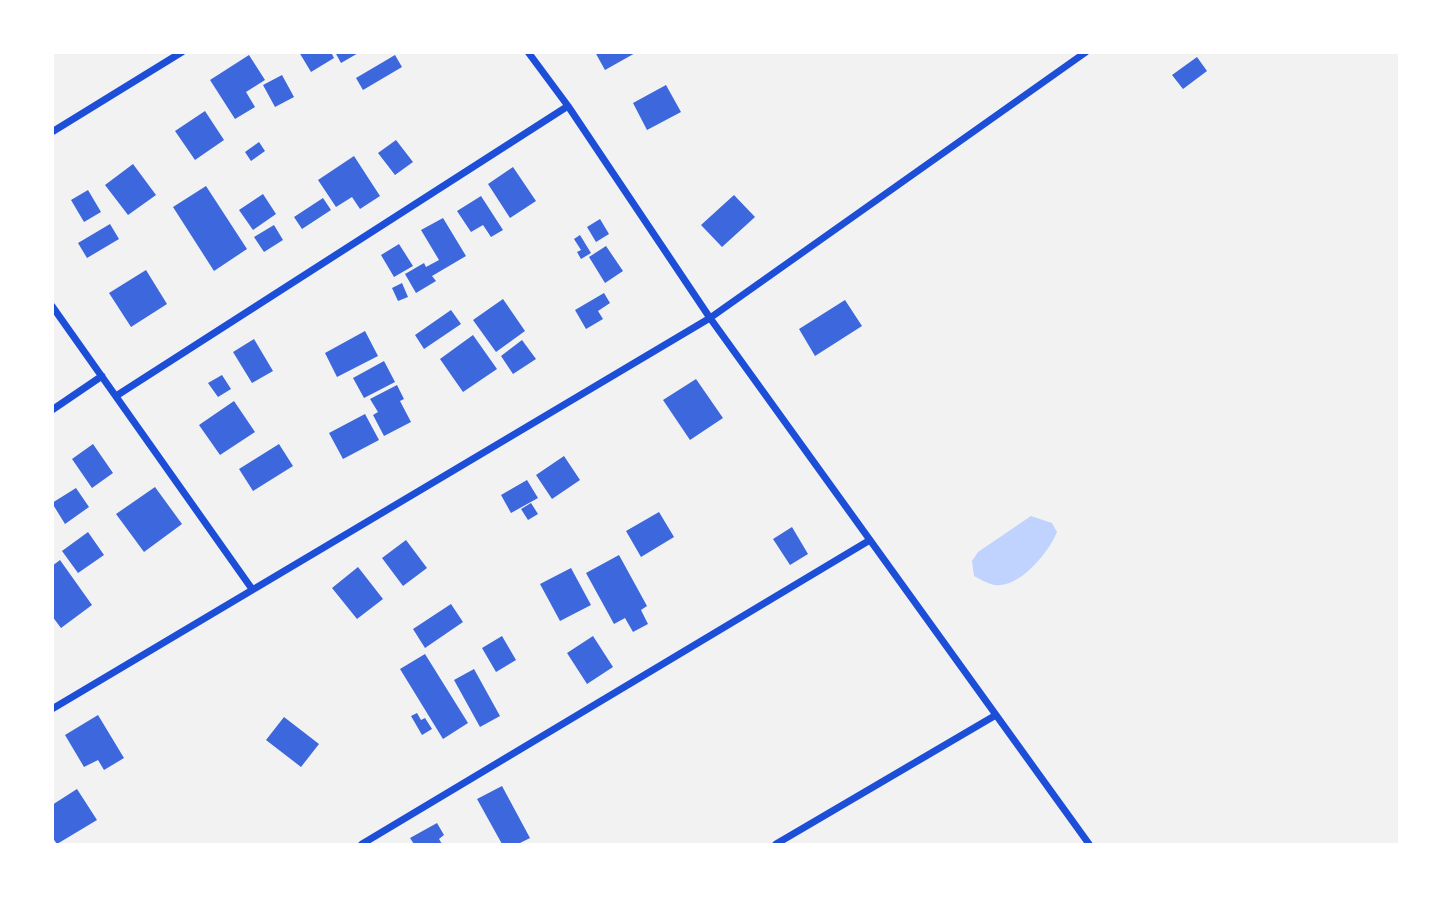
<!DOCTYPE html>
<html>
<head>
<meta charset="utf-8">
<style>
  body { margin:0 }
  #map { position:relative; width:1452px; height:897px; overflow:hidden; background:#f2f2f2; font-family:Arial,sans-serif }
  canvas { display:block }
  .frame { position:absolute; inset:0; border:54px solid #fff; pointer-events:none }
</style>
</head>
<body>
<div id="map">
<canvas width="1452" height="897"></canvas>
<div class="frame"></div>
</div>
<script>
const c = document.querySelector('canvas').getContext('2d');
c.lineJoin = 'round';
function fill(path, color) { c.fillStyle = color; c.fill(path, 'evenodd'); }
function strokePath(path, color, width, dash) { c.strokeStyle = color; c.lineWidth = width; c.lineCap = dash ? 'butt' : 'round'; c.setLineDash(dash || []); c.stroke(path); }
fill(new Path2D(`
  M1031 516 1052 523 1057 532C1049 552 1020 588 995 585 988 584 980 579 974 576L972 561 978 552Z`), '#bfd3fe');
fill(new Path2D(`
  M299 52H331L334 58 311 72Z
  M335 52H360L341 63Z
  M595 52H637L605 70Z
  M249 55 265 80 246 92 255 107 235 119 210 80Z
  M395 55 402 67 363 90 356 78Z
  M1197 57 1207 71 1183 89 1172 75Z
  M282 75 294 97 275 107 263 85Z
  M666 85 681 112 647 130 633 103Z
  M205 111 224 140 195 160 175 131Z
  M396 140 413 162 395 175 378 153Z
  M259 142 265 151 251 161 245 152Z
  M354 156 380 196 360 209 352 197 336 207 318 180Z
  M133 164 156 195 128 215 105 185Z
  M513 167 536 201 510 218 488 184Z
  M206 186 247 249 214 271 173 207Z
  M88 190 101 212 84 222 71 200Z
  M263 194 276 214 253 230 239 210Z
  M734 195 755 217 722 247 701 225Z
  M481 196 503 230 491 237 483 225 471 232 457 211Z
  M323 198 331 210 302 229 294 217Z
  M443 218 466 256 432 276 436 281 416 293 405 274 424 263 426 267 439 260 421 230Z
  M600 219 609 234 596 242 587 227Z
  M110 224 119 239 87 258 78 243Z
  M274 225 283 240 264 252 254 237Z
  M580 235 591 253 581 259 577 252 581 250 574 239Z
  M399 244 413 266 394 277 381 255Z
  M606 246 623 271 605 283 589 257Z
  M146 270 167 304 131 327 109 293Z
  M402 283 408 297 398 301 392 288Z
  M604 293 610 303 598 311 603 319 586 329 575 310Z
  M503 299 525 331 496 352 473 320Z
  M845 300 862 326 815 356 799 329Z
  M451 310 461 324 424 349 415 335Z
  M365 331 378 356 337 377 325 353Z
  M473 335 497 369 463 392 440 359Z
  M254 339 273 371 252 383 233 352Z
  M522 340 536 359 513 374 501 356Z
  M384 361 395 382 364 398 353 378Z
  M222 375 231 389 218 397 208 383Z
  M696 379 723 418 690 440 663 400Z
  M397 385 404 399 400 401 411 422 384 436 373 415 378 412 370 399Z
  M234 401 255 432 220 455 199 425Z
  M365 414 379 440 343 459 329 433Z
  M93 444 113 473 92 488 72 459Z
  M279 444 293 466 253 491 239 469Z
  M564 456 580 480 552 499 536 475Z
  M527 480 538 498 511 513 501 495Z
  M155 487 182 524 144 552 116 514Z
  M76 488 89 507 65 524 52 503Z
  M531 503 538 514 528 520 521 509Z
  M659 512 674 537 641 557 626 531Z
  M792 527 808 554 790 565 773 539Z
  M88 532 104 555 78 573 62 551Z
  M406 540 427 568 403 586 382 558Z
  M619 555 647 606 641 610 648 624 633 632 625 618 614 624 586 573Z
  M60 560 92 605 61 628 52 616V566Z
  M358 567 383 599 357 619 332 588Z
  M571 568 591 605 560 621 540 584Z
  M451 604 463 622 425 648 413 629Z
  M502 636 516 660 496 672 482 648Z
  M593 636 613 667 587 684 567 653Z
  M425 654 468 723 443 739 400 669Z
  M474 669 500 716 480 727 454 680Z
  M417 713 421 720 425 718 432 729 422 735 411 716Z
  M98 715 124 758 104 770 98 760 84 767 65 735Z
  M284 717 319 744 301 767 266 740Z
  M502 786 530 838 518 844H502L477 799Z
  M77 789 97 820 57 844 52 837V805Z
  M437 823 444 835 439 839 442 844H414L410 838Z`), '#3d67dc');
strokePath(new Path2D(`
  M528 52 568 106 710 318 1089 844
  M52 132 182 52
  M52 306 252 589
  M116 396 568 106
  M52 410 102 376
  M52 709 710 318 1086 52
  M362 844 870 540
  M776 844 996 715`), '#1d4ed8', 7);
</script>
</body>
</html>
